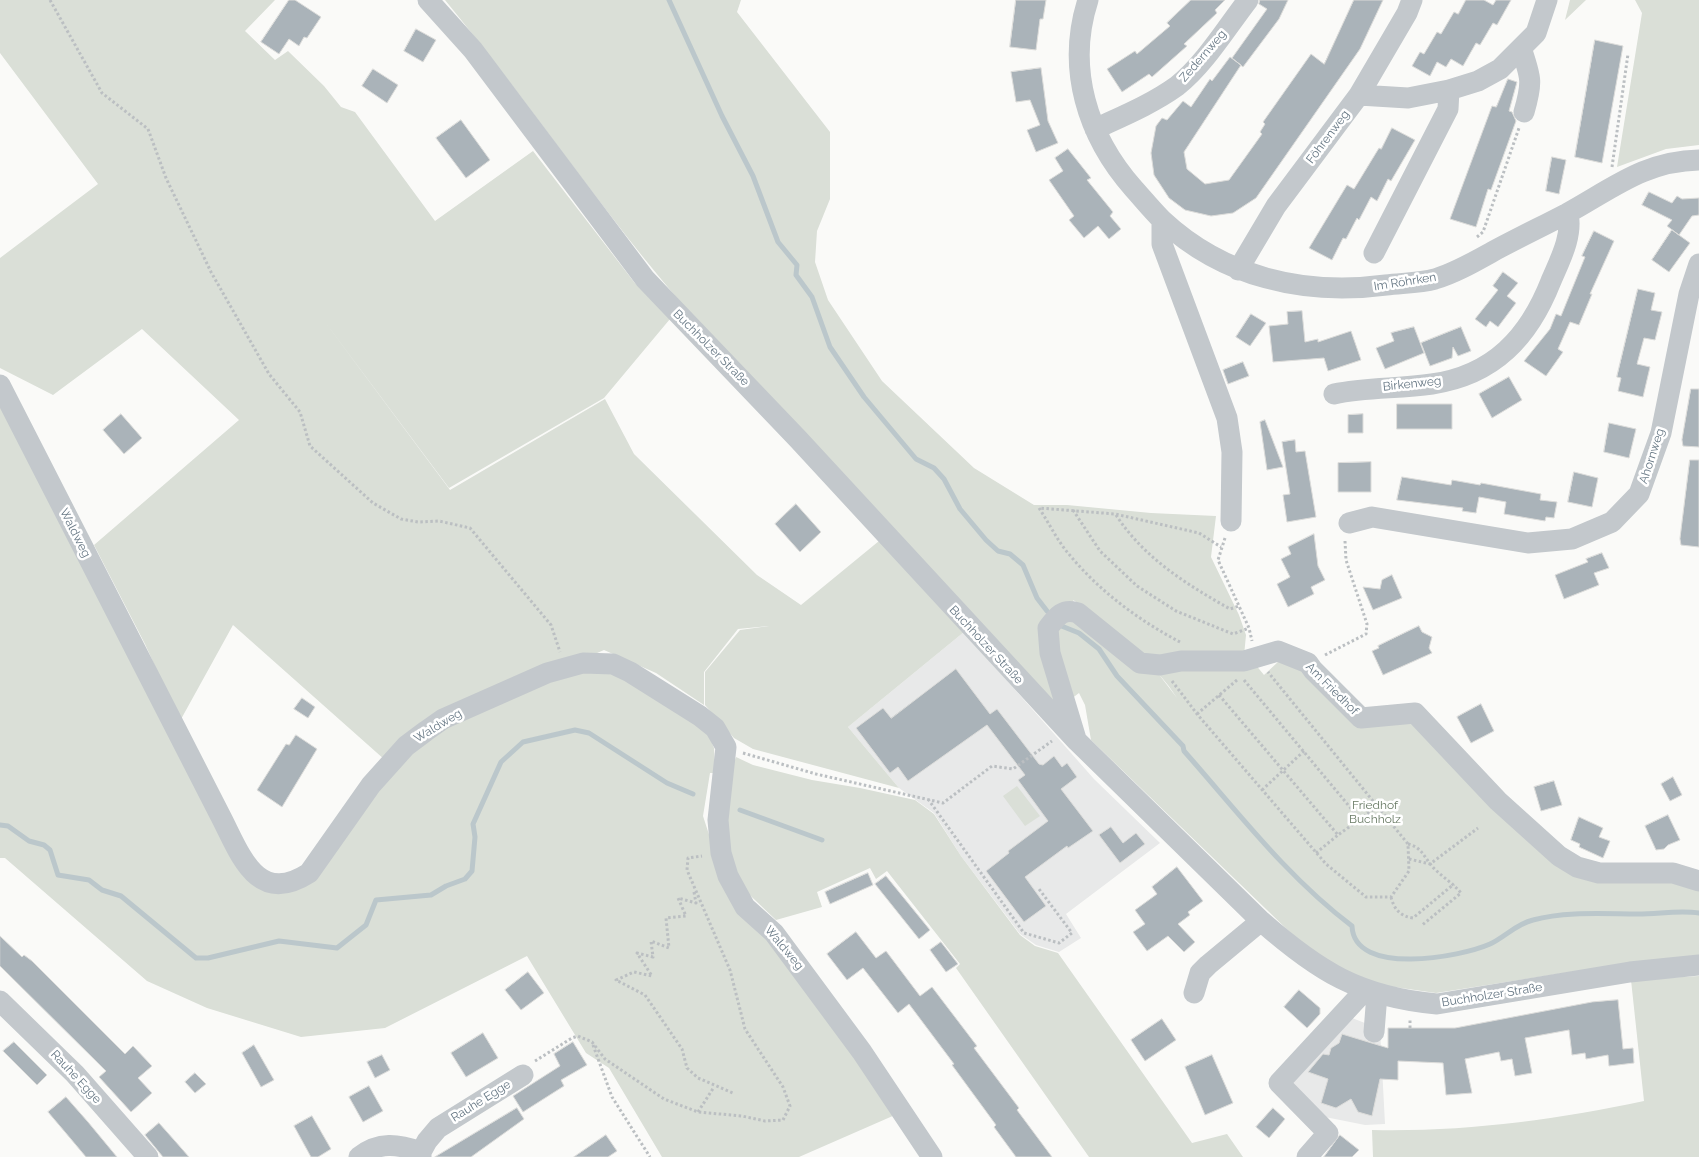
<!DOCTYPE html>
<html>
<head>
<meta charset="utf-8">
<style>
  body { margin:0 }
  canvas { display:block; background:#fafaf8 }
</style>
</head>
<body>
<canvas width="1699" height="1157"></canvas>
<script>
const c = document.querySelector('canvas').getContext('2d');
c.lineJoin = 'round';
function fill(path, color) { c.fillStyle = color; c.fill(path, 'evenodd'); }
function strokePath(path, color, width, dash) { c.strokeStyle = color; c.lineWidth = width; c.lineCap = dash ? 'butt' : 'round'; c.setLineDash(dash || []); c.stroke(path); }
function drawText(font, color, halo, rows, align = 'center') {
  c.font = font + ' Raleway,sans-serif'; c.lineWidth = 5; c.setLineDash([]); c.textBaseline = 'middle'; c.strokeStyle = halo; c.fillStyle = color; for (const [text, x, y, turn = 0] of rows) {
    c.save(); c.translate(x, y); c.rotate((+turn || 0) * Math.PI / 180); c.textAlign = isNaN(turn) ? turn : align; if (halo) c.strokeText(text, 0, 0); c.fillText(text, 0, 0); c.restore();
  }
}
fill(new Path2D(`
  M964 632 1094 779 1160 843 1066 914 1081 938 1059 952 1036 945 1020 934 961 856 934 813 899 788 848 727Z
  M1347 1016 1380 1029 1385 1124 1365 1125 1320 1116 1289 1082Z`), '#e8e9e9');
fill(new Path2D(`
  M0 0H275L245 31 275 60 288 51 324 86 341 107 355 112 435 221 533 151 634 282 670 319 604 398 449 488 319 314 450 490 605 399 634 454 757 575 801 605 879 541 964 632 848 727 899 788 753 749 734 738 705 705V672L740 630 769 626 738 629 704 672V705L656 673 604 650 565 667 385 760 233 625 180 721 145 644 94 545 239 420 142 329 53 395 0 368V258L98 184 0 53Z
  M445 0H741L737 12 830 132V199L817 231 815 262 828 300 882 381 974 468 1034 505H1067L1151 513 1216 516 1211 557 1239 615 1246 635 1244 656 1255 664 1264 675 1279 661 1301 662 1360 720 1407 716 1547 855 1699 888V955L1628 963 1436 993 1373 984 1334 966 1297 939 1091 740 1085 705 1079 693 1059 708 691 314C603 214 530 103 445 0ZM1073 600C1103 617 1159 668 1177 698L1154 668 1080 618Z
  M1570 0H1586L1565 20Z
  M1635 0H1699V145L1666 149 1617 167 1642 13Z
  M0 400 261 889 286 893 316 880 393 769 448 722 562 674 613 670 708 733 714 748 715 773H710L703 816 723 878 776 942 895 1115 799 1157H662L609 1068 586 1053 527 956 385 1028 301 1037 207 1008 147 981 5 858H0Z
  M736 757 753 765 812 780 860 788 915 800 934 814 961 856 1020 935 1035 946 1058 953 1192 1143 1227 1134 1243 1157H1089L956 968 960 964 887 871 876 879 870 868 817 892 822 907 776 920 735 881 724 817 729 777Z
  M1017 786 1040 816 1025 826 1003 796Z
  M1699 976V1157H1373L1372 1130C1464 1132 1555 1120 1644 1101L1631 980Z`), '#dadfd7');
strokePath(new Path2D(`
  M669 0 722 116 753 176 778 242 797 265 796 275 812 297 830 347 864 397 916 459 934 468 944 479 960 509 986 540 998 551 1010 554 1023 565 1037 598 1047 611
  M1059 625 1079 633 1099 649 1117 676 1183 746 1184 751C1238 812 1287 877 1352 926 1354 977 1461 957 1490 944 1505 937 1516 924 1533 920 1566 911 1605 914 1638 914 1659 914 1679 910 1699 913
  M740 810 822 840
  M0 825 8 826 29 841 44 845 50 850 58 875 89 880 102 890 121 896 196 958H208L279 941 337 948 366 925 376 900 431 895 446 886 465 879 472 871 475 837 473 824 501 762 523 742 575 730 589 733 667 783 693 794`), '#bbc7cb', 5);
const building = new Path2D(`
  M289 0H295L321 17 307 38 304 37 299 46 289 39 279 54 261 42Z
  M1016 0H1046L1043 19H1040L1036 50 1010 47Z
  M1191 0H1225L1215 10 1217 13 1184 44 1187 46 1152 77 1149 74 1122 92 1107 69 1135 51 1137 54 1170 26 1167 23Z
  M1260 0H1288L1279 19 1243 67 1232 58 1267 9 1259 4Z
  M1354 0H1383L1360 49 1256 198 1233 213 1211 216 1185 210 1169 198 1154 175 1151 153 1156 126 1162 118 1167 120 1183 101 1191 107 1210 79 1212 81 1230 57 1241 65 1184 152 1187 169 1205 184 1229 180 1262 134 1260 132 1265 124 1263 122 1311 54 1324 64Z
  M1466 0H1484L1493 5 1496 0H1511L1497 25 1493 23 1480 45 1476 43 1463 66 1451 59 1446 67 1437 62 1430 76 1412 66 1420 52 1424 54 1437 32 1441 34 1454 12 1458 14Z
  M416 29 436 40 423 62 404 51Z
  M1595 40 1623 46 1602 163 1575 157Z
  M1041 68 1048 121 1058 143 1036 152 1027 130 1040 125 1030 100 1016 102 1011 72Z
  M373 69 398 85 387 103 362 86Z
  M1508 79 1517 82 1509 111 1512 112 1516 121 1491 190 1488 189 1476 227 1450 219 1492 106 1496 107Z
  M461 120 490 160 466 178 436 138Z
  M1392 128 1415 140 1391 181 1388 179 1377 201 1371 197 1359 220 1357 218 1346 239 1343 238 1332 260 1309 248 1347 185 1354 189 1379 148 1381 149Z
  M1068 149 1091 178 1087 180 1113 212 1110 216 1121 229 1109 239 1098 226 1084 238 1069 220 1074 216 1049 180 1063 171 1055 158Z
  M1552 157 1566 160 1559 194 1546 191Z
  M1649 192 1672 203 1677 196 1682 199 1699 198V215L1692 216 1679 235 1667 226 1672 220 1642 205Z
  M1672 230 1690 243 1669 272 1652 260Z
  M1594 231 1614 241 1590 294H1592L1579 325 1570 322 1558 349 1563 352 1546 376 1524 361 1550 329 1556 314 1561 316 1585 257 1582 256Z
  M1503 272 1518 283 1507 296 1516 303 1498 327 1490 321 1486 327 1475 319 1498 290 1493 286Z
  M1638 289 1655 293 1651 310 1662 312 1655 340 1644 338 1637 364 1650 367 1643 397 1618 391 1621 378 1617 377Z
  M1302 311 1305 342 1318 339V342L1351 331 1361 360 1328 371 1324 358 1273 362 1269 326 1288 324 1287 312Z
  M1251 314 1266 323 1250 346 1236 337Z
  M1414 327 1424 353 1385 369 1376 348 1394 341 1391 333Z
  M1461 327 1471 351 1458 356 1453 347 1452 358 1430 366 1421 343Z
  M1243 362 1249 376 1228 384 1223 370Z
  M1509 377 1522 400 1492 418 1479 394Z
  M1691 389H1699V447L1683 446 1682 440Z
  M1397 404H1452V429H1397Z
  M121 414 142 438 124 454 103 430Z
  M1363 414V433H1348V415Z
  M1265 420 1283 467 1267 470 1260 422Z
  M1609 423 1636 429 1629 458 1604 452Z
  M1295 440 1296 452 1305 451 1316 517 1287 522 1283 495 1290 494 1282 442Z
  M1690 460H1699V547L1681 545 1680 539Z
  M1371 462V492H1338V463Z
  M1574 472 1598 478 1592 507 1568 502Z
  M1402 477 1451 485 1452 480 1480 485 1481 483 1541 494 1540 500 1557 502 1554 518 1546 517 1545 521 1504 514 1506 502 1479 497 1476 513 1462 511 1463 508 1397 500Z
  M796 504 821 532 800 552 775 524Z
  M1314 534 1318 566 1325 580 1311 587 1314 594 1288 607 1277 584 1290 577 1281 559 1291 554 1288 547Z
  M1602 553 1609 568 1594 573 1599 585 1564 599 1555 575 1588 562 1586 559Z
  M1392 575 1402 598 1373 610 1363 587 1380 589 1382 580Z
  M1419 626 1422 632 1432 637 1429 648 1432 653 1383 675 1372 651 1379 648 1378 646Z
  M956 669 990 714 997 709 1039 764 1043 765 1054 756 1062 767 1067 763 1077 777 1061 789 1093 831 1068 848 1067 846 1025 877 1046 906 1024 922 986 871 1009 853 1008 851 1048 821 1018 780 1025 775 987 725 908 781 898 767 890 773 856 728 883 708 891 718Z
  M302 698 315 707 308 718 294 709Z
  M1481 704 1494 731 1471 743 1457 717Z
  M296 735 317 749 282 807 257 790 286 744 289 745Z
  M1673 777 1682 795 1670 801 1661 784Z
  M1554 781 1562 805 1541 811 1534 787Z
  M1668 815 1680 840 1668 845 1664 849 1656 850 1645 826Z
  M1579 817 1603 828 1599 837 1610 841 1603 858 1579 847 1580 844 1571 840Z
  M1111 827 1123 843 1136 833 1145 844 1120 863 1099 835Z
  M1177 867 1203 901 1188 912 1190 915 1178 924 1195 942 1184 952 1168 936 1147 951 1133 932 1145 924 1135 910 1157 894 1152 887Z
  M868 873 873 885 830 904 825 892Z
  M886 876 930 930 919 939 875 884Z
  M856 932 876 958 886 951 920 996 932 987 977 1046 974 1048 1019 1108 1017 1110 1052 1157H1016L994 1127 996 1125 952 1065 954 1064 909 1004 898 1013 863 968 847 980 827 954Z
  M0 936 22 957 24 955 32 961 125 1054 133 1046 152 1066 138 1078 152 1093 131 1112 99 1077 106 1071 0 966Z
  M941 942 958 964 946 972 930 950Z
  M528 972 544 993 521 1010 505 990Z
  M1299 990 1320 1008V1014L1307 1028 1284 1007Z
  M1618 1000 1623 1049 1633 1048 1634 1063 1609 1066 1608 1055 1586 1059 1585 1053 1572 1055 1569 1030 1525 1038 1532 1073 1515 1076 1512 1059 1501 1061 1499 1052 1465 1059 1472 1093 1446 1095 1443 1063 1398 1061V1080L1380 1079 1372 1116 1358 1112 1351 1099 1336 1108 1321 1103 1328 1079 1308 1072 1323 1054 1329 1055 1331 1048 1339 1043 1342 1034 1388 1048V1028H1455L1592 1002Z
  M1162 1019 1176 1040 1145 1061 1131 1040Z
  M483 1033 498 1058 466 1077 451 1053Z
  M14 1042 47 1075 37 1085 3 1051Z
  M573 1042 587 1065 561 1080 564 1086 523 1112 513 1096 560 1066 554 1054Z
  M254 1045 274 1080 261 1087 242 1053Z
  M382 1055 390 1070 375 1078 367 1062Z
  M1212 1055 1233 1103 1205 1115 1185 1067Z
  M195 1073 206 1084 195 1093 185 1082Z
  M369 1086 383 1111 363 1122 349 1097Z
  M66 1097 88 1122 117 1157H86L65 1132 48 1112Z
  M517 1108 524 1119 471 1157H435Z
  M1273 1108 1285 1119 1269 1138 1256 1127Z
  M312 1116 331 1149 318 1157H311L294 1126Z
  M159 1123 175 1141 189 1157H163L145 1135Z
  M606 1135 617 1151 608 1157H574Z
  M1340 1135 1359 1150 1352 1157H1324Z`);
fill(building, '#aab3b9');
strokePath(building, '#dcdcda', 1);
strokePath(new Path2D(`
  M50 0 102 93 148 129 166 178 211 272 269 374 300 412 310 446 373 503 401 519 418 522 439 521 470 528 551 625 560 652
  M1612 167 1628 54
  M1477 237 1483 232 1519 128
  M1073 510 1100 551 1137 586 1176 611 1233 634 1249 628
  M1116 515C1144 558 1186 584 1230 609L1239 606
  M1225 538 1218 560 1249 628 1252 641
  M1180 642C1138 620 1098 590 1068 553 1057 540 1049 523 1039 508L1115 514 1199 533 1221 547
  M1325 655 1366 634 1367 624 1346 560 1345 541
  M1244 680 1359 818
  M1172 681 1197 714 1326 864 1366 897H1391L1409 871 1408 844 1268 672
  M1219 695 1338 835 1378 806
  M1197 714 1237 680
  M743 753 816 774 943 803 992 766 1013 769 1052 741
  M1262 790 1304 751
  M928 799 1024 933 1059 943 1072 933 1039 889
  M1408 844C1421 847 1423 855 1431 865 1439 875 1452 882 1461 893L1421 926
  M1316 853 1338 835
  M1409 859 1430 864 1478 828
  M694 892 696 903 678 898 686 916 666 918 669 948 651 941 653 957 637 953 652 976 634 972 616 980 645 995 682 1049 687 1068 698 1078 733 1093
  M1391 897C1394 909 1400 916 1413 918L1454 884
  M1410 1028V1019
  M593 1045 612 1097 650 1157
  M535 1061 572 1038 578 1036 592 1042 605 1059 664 1099 698 1112 742 1116 765 1121 783 1120 790 1106 783 1087 745 1029 730 970 687 870 688 858 702 856
  M698 1112 714 1087`), '#bbbfc2', 3, [2.5, 2.5]);
strokePath(new Path2D(`
  M428 0 473 50 645 279 798 439 1077 741 1261 921C1318 971 1359 997 1437 1004L1630 972 1699 965
  M1088 0C1066 68 1087 136 1134 189 1143 199 1152 210 1162 220 1223 277 1304 296 1386 285 1402 283 1420 283 1435 279 1455 273 1474 262 1492 252 1516 239 1541 227 1566 214 1612 189 1644 161 1699 160
  M1521 48C1531 78 1533 81 1524 112
  M1359 95 1408 98 1449 90 1478 81 1500 69 1536 33 1547 0
  M1095 129C1123 116 1152 104 1177 86 1204 65 1227 27 1248 0
  M1162 220V244L1227 418 1232 452 1231 521
  M1374 253 1448 109 1449 90
  M1238 270 1276 206 1359 95 1407 13 1412 0
  M0 385 220 815C240 853 256 907 309 873L371 785 406 746 426 731 443 719 547 673 583 663 613 664 630 672 700 716 715 728 726 747 718 820 721 853 728 876 745 907 774 933 862 1052 932 1157
  M1334 394C1366 387 1399 389 1432 384 1494 375 1529 337 1551 281 1560 260 1573 236 1568 213
  M1349 523 1372 517 1528 543 1572 539 1612 522 1639 494 1661 433 1689 294 1699 264
  M1076 739 1050 653 1048 628C1057 616 1063 608 1078 613L1140 663 1160 665 1181 661H1244L1278 651 1308 663 1313 670 1361 718 1415 713 1498 801 1559 856 1577 867 1599 873H1673L1699 881
  M1194 993 1200 973 1208 965 1261 921
  M0 1001 75 1074 148 1157
  M1374 1032 1377 994
  M359 1157C379 1141 398 1144 421 1152
  M421 1157V1152L427 1141 438 1128 523 1075
  M1307 1157 1328 1133 1279 1083 1366 989`), '#c3c8cc', 21);
drawText('12px', '#657683', '#fff', [
  ["Zedernweg",1203,56,-49],
  ["Föhrenweg",1328,137,-53],
  ["Im Röhrken",1405,282,-9],
  ["Buchholzer Straße",711,348,45],
  ["Birkenweg",1412,384,-6],
  ["Ahornweg",1652,456,-72],
  ["Waldweg",75,533,63],
  ["Buchholzer Straße",986,645,47],
  ["Am Friedhof",1332,689,45],
  ["Waldweg",438,726,-31],
  ["Waldweg",784,948,50],
  ["Buchholzer Straße",1492,995,-9],
  ["Rauhe Egge",76,1077,47],
  ["Rauhe Egge",481,1101,-32]
]);
drawText('12px', '#687a64', '#fff', [
  ["Friedhof",1375,805],
  ["Buchholz",1375,819]
]);
</script>
</body>
</html>
